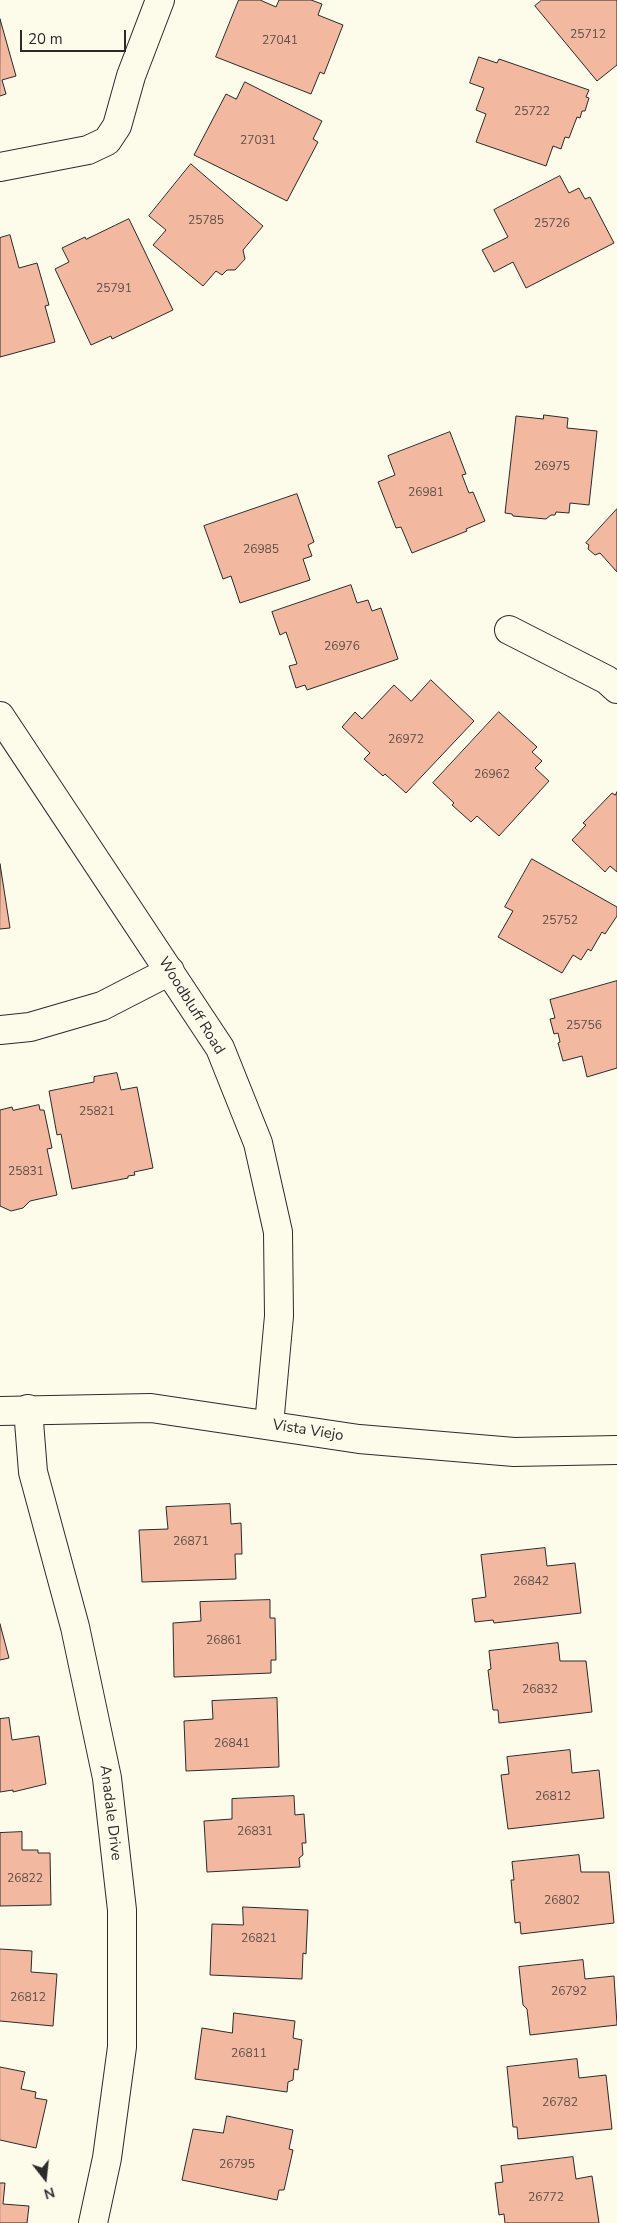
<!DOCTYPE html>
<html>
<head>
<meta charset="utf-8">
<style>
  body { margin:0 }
  #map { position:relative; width:617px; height:2223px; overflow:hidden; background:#fdfbea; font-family:"Nunito Sans",sans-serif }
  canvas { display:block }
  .north { position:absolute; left:20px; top:2153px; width:50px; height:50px; -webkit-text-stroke:4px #fdfbea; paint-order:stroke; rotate:164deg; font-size:14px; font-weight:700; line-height:20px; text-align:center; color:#2b2b2b }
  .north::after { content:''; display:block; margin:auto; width:18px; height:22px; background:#2b2b2b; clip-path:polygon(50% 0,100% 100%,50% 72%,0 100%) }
  .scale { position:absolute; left:20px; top:30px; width:106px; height:22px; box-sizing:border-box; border:2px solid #2b2b2b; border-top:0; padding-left:6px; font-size:15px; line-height:18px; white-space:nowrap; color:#2b2b2b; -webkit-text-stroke:4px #fdfbea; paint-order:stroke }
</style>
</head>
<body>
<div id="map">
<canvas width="617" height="2223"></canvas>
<div class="north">N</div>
<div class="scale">20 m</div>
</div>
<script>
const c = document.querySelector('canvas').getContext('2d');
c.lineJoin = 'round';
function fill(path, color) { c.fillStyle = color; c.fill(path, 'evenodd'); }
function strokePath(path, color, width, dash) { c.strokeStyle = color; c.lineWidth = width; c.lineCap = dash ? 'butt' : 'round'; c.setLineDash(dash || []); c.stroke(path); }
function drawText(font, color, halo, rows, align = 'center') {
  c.font = font + ' "Nunito Sans",sans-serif'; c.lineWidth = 4; c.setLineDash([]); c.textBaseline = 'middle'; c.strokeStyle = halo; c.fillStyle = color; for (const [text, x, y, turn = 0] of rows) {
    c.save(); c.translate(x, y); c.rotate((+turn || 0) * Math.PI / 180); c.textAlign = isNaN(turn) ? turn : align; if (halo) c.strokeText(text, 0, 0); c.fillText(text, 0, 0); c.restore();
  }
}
const building = new Path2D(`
  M239 0H260L276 7 279 0H311L322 4 318 15 343 25 324 74 320 72 311 94 216 57Z
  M542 0H617V65L597 81 535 6Z
  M0 19 16 76 2 80 6 94 0 96Z
  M479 57 497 63 499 59 589 90 586 97 589 98 585 111H582L580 118 577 117 569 138 565 137 561 149 553 146 546 166 476 142 486 114 476 110 484 88 470 83Z
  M245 82 322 121 313 139 318 142 287 201 194 155 226 94 236 99Z
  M191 164 263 226 243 250 245 259 235 270H227L222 275 216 271 203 286 153 245 166 230 149 216Z
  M560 176 569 193 579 188 585 199 590 197 614 243 526 288 513 262 494 272 482 250 508 237 494 210Z
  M129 219 173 310 112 339 111 336 91 345 55 269 69 262 62 248 85 237 86 239Z
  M10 235 19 268 37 263 49 305 45 306 55 342 0 357V238Z
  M544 415 568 418 567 428 597 431 589 505 570 503 569 513 556 512 555 515H551L546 519 513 516 512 514 505 513 516 416 543 419Z
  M450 432 466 474 462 475 469 493 473 492 485 521 466 529 467 531 412 553 401 527 396 528 378 482 395 475 388 456Z
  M297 494 314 542 308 545 312 556 303 559 310 580 240 603 231 576 223 579 204 526Z
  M617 509V572L600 553 595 555 588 549 589 545 586 543Z
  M351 585 357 603 368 600 372 611 381 608 398 659 307 690 305 685 296 688 289 666 297 664 286 632 280 635 272 612Z
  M431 680 474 721 406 793 385 774 383 776 364 759 370 753 342 727 355 712 362 719 394 685 411 701Z
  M499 712 537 747 532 752 542 761 535 768 549 781 499 836 477 816 471 822 452 805 454 803 433 783Z
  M617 792V872L610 866 605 872 572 840 586 825 583 823 612 793 615 795Z
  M532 859 617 907V916L605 934 602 932 591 951 588 949 581 960 573 955 562 973 498 937 513 911 505 907Z
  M0 864 10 928 0 929Z
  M617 981V1068L587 1077 582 1056 563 1061 558 1043 560 1042 558 1033 554 1034 550 1019 555 1018 550 1000Z
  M117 1073 121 1090 137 1087 153 1168 134 1172 135 1175 128 1176V1178L72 1189 61 1134 57 1135 49 1091 94 1082V1077Z
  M39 1105 40 1110H44L52 1148 47 1149 57 1195 30 1201 23 1208 11 1211 0 1206V1110L12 1107 13 1110Z
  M230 1504 231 1524 241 1523 242 1554H235L236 1579 142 1582 139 1530 168 1529 166 1507Z
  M545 1548 547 1566 575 1563 581 1613 494 1623 493 1620 475 1622 472 1599 486 1597 481 1555Z
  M270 1600V1618H275L276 1660H271V1673L174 1677 173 1623 201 1621 200 1602Z
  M0 1624 9 1658 0 1660Z
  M558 1643 560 1661H586L592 1712 499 1723 498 1710H493L488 1670 491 1669 489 1651Z
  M277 1698 279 1767 186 1771 184 1721 213 1719 212 1701Z
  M9 1718 12 1740 39 1736 46 1784 13 1792V1790L0 1792V1719Z
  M570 1750 572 1773 599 1770 604 1818 508 1829 501 1775 509 1774 507 1757Z
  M294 1796 295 1815 304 1814 306 1843H302L303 1855 299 1858 300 1867 207 1872 204 1821 232 1819V1799Z
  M22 1832V1850H38V1853H50L51 1905 0 1906V1833Z
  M579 1855 581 1872H609L614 1923 521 1934 520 1922 515 1923 511 1880H514L512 1862Z
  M243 1907 308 1910 306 1954 303 1953 302 1979 210 1975 212 1924 243 1925Z
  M0 1949 32 1951 31 1972 57 1974 53 2026 0 2021Z
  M583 1960 585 1979 614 1976 617 2025 530 2035 527 2009 523 2005 519 1967Z
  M234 2013 295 2021 293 2038 302 2040 298 2070 294 2069 293 2080 288 2082 287 2092 195 2079 202 2028 232 2033Z
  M577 2059 579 2078 606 2075 612 2129 518 2139 517 2127H513L507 2067Z
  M0 2067 25 2072 21 2089 36 2092 35 2098 47 2100 36 2148 0 2140Z
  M227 2116 293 2130 289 2149 293 2150 284 2190H279L277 2200 182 2180 193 2129 223 2133Z
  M573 2157 576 2179 592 2176 599 2223H505L504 2214 499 2215 495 2183 503 2182 501 2166Z
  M0 2183H5L3 2204 29 2206 27 2223H0Z`);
fill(building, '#f2b8a0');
strokePath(building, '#2b2b2b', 1);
const street = new Path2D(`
  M0 167 88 150 107 141 117 126 131 76 160 0
  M509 630 607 680 617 689
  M0 716 220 1048 258 1143 278 1232 279 1316 269 1425
  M0 1030 30 1027 102 1006 170 971
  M28 1409 33 1472 75 1627 107 1778 122 1910V2047L107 2158 93 2223`);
const secondary = new Path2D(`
  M0 1411 151 1408 359 1439 514 1452 617 1450`);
strokePath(street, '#2b2b2b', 30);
strokePath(secondary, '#2b2b2b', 30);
strokePath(street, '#fdfbea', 28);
strokePath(secondary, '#fdfbea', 28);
drawText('12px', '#5d4e48', null, [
  ["25712",588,35],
  ["27041",280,41],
  ["25722",532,112],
  ["27031",258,141],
  ["25785",206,221],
  ["25726",552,224],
  ["25791",114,289],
  ["26975",552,467],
  ["26981",426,493],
  ["26985",261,550],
  ["26976",342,647],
  ["26972",406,740],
  ["26962",492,775],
  ["25752",560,921],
  ["25756",584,1026],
  ["25821",97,1112],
  ["25831",26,1172],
  ["26871",191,1542],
  ["26842",531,1582],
  ["26861",224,1641],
  ["26832",540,1690],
  ["26841",232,1744],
  ["26812",553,1797],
  ["26831",255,1832],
  ["26822",25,1879],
  ["26802",562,1901],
  ["26821",259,1939],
  ["26792",569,1992],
  ["26812",28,1998],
  ["26811",249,2054],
  ["26782",560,2103],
  ["26795",237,2165],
  ["26772",546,2198]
]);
drawText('15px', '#2b2b2b', '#fdfbea', [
  ["Woodbluff Road",191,1006,58],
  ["Vista Viejo",308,1431,9],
  ["Anadale Drive",110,1813,83]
]);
</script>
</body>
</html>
